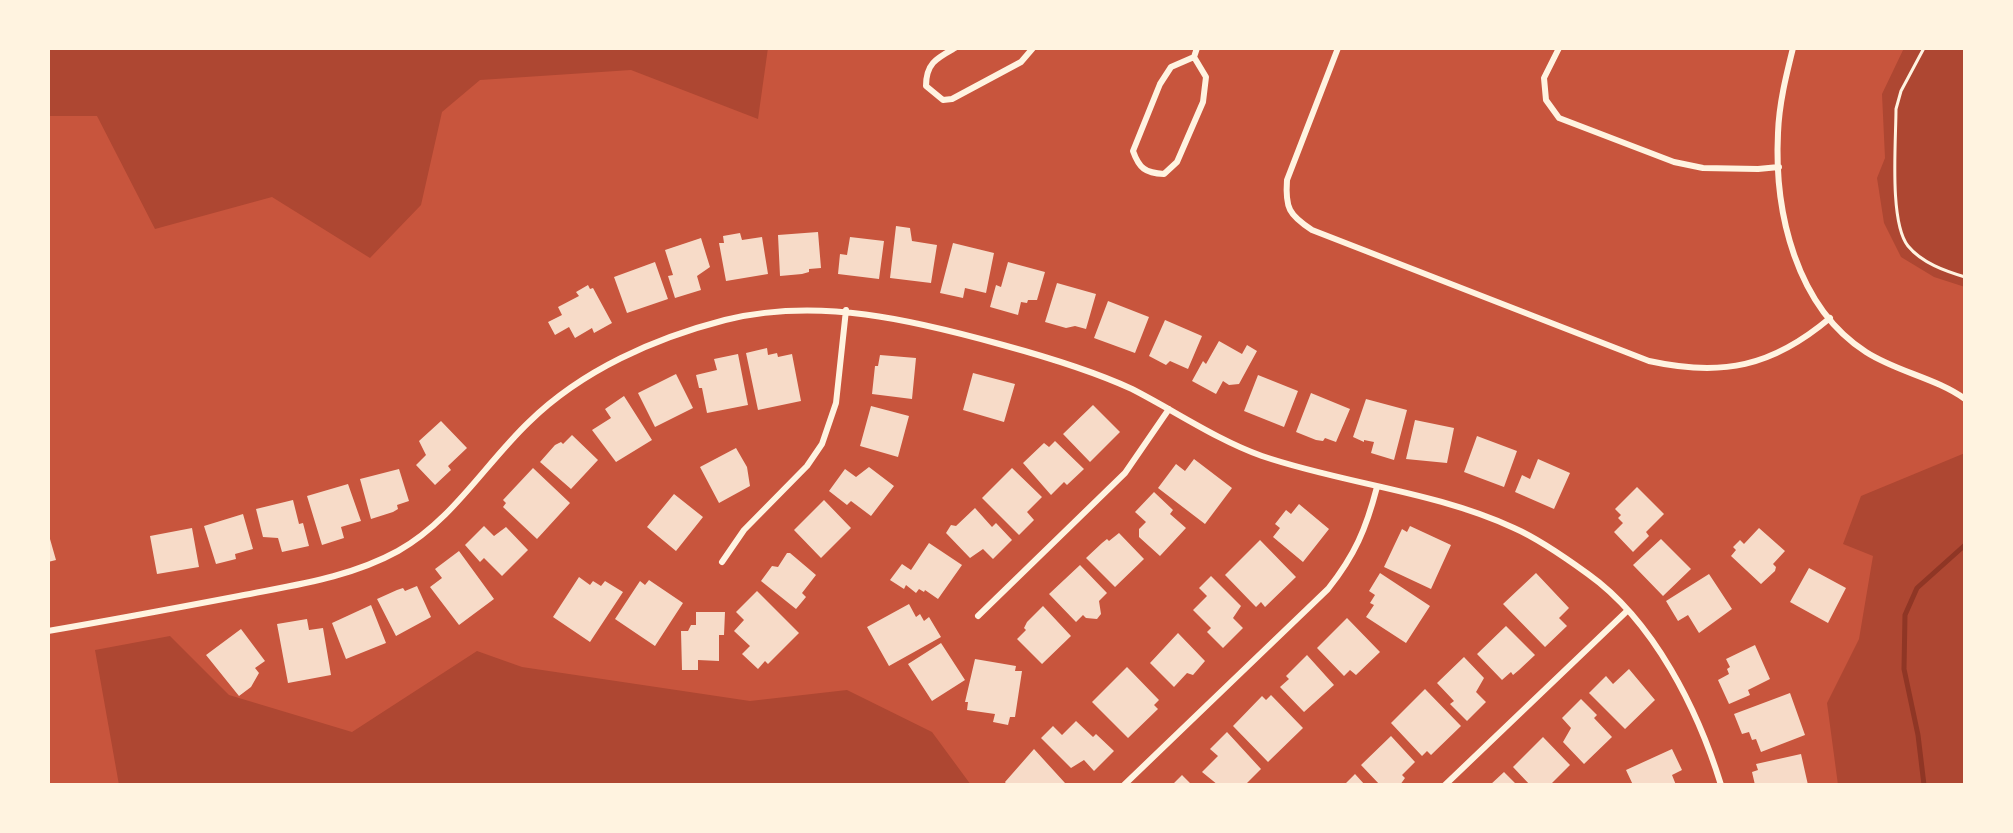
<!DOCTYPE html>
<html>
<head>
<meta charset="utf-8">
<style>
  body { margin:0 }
  #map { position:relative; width:2013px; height:833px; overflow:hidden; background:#c8553d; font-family:Lora,serif }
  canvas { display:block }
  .frame { position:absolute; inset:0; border:50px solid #fff3e0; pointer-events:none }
</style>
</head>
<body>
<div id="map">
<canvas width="2013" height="833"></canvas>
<div class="frame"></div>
</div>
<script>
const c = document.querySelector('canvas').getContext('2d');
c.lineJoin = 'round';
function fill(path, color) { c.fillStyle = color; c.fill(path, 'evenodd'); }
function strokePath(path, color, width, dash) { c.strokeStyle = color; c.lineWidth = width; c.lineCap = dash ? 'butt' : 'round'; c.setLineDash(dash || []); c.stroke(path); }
fill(new Path2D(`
  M48 48H768L758 119 631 70 480 80 442 112 421 205 370 258 272 197 155 229 97 116H48Z
  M1904 48H1965V287L1934 277 1901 257 1884 223 1877 178 1885 158 1882 94Z
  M1965 453V785H1838L1827 703 1859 639 1873 556 1843 544 1861 496Z
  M170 636 229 695 352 732 477 651 522 667 750 701 847 690 932 732 971 785H119L95 650Z`), '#ae4732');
strokePath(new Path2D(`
  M1924 785 1918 735 1904 669 1905 615 1917 588 1965 545`), '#8f3625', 5);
fill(new Path2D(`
  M896 226 910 228 912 241 937 245 931 283 890 278Z
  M818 232 821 268 809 269V272L802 274 780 276 778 235Z
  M740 233 742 240 762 237 768 274 726 281 719 243H724L723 236Z
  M850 237 884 241 879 279 838 274 840 254 847 255Z
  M701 238 710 267 697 276 701 290 675 298 668 276 673 275 665 250Z
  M953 243 994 253 986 293 965 288 963 298 940 293Z
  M655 262 668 299 627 313 614 277Z
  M1008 262 1045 272 1037 300H1028L1027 303 1021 302 1018 315 990 307 996 285 1001 287Z
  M1057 283 1096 294 1086 329 1075 326 1066 328 1045 322Z
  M588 285 590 289 593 288 612 323 594 333 592 328 575 338 569 327 555 335 548 322 562 315 558 307 579 296 576 292Z
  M1108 301 1149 317 1135 353 1094 338Z
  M1165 320 1202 336 1188 369 1170 361 1166 365 1149 356Z
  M1219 341 1242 354 1247 345 1257 351 1239 384 1229 385 1223 381 1216 394 1192 381 1203 361 1206 364Z
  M767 348 768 355 777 353 778 357 792 354 801 401 758 410 746 353Z
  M738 354 748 405 707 413 702 388H699L696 375 717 370 714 359Z
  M880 355 916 358 912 399 872 394 875 366H878Z
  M973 373 1015 384 1004 422 963 410Z
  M676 374 693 408 655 427 638 393Z
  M1258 375 1298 391 1284 427 1244 411Z
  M1311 393 1350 409 1336 442 1325 438 1323 441 1316 440 1296 432Z
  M624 396 652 440 616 462 592 430 611 418 605 409Z
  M1366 399 1407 410 1394 460 1371 453 1374 442 1364 440V442L1353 437Z
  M1093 405 1120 432 1090 462 1063 434Z
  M871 406 909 416 898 457 860 446Z
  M1415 420 1454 428 1447 463 1406 459Z
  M441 421 467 448 448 466 451 470 435 485 416 465 426 455 419 441Z
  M572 435 598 460 571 489 540 462 555 445 561 442 563 444Z
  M1477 436 1517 451 1504 487 1464 472Z
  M1055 441 1084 469 1067 485 1064 482 1051 495 1023 463 1044 443 1049 447Z
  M736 448 747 467 750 486 719 503 700 467Z
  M1194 459 1232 488 1205 524 1158 488 1176 464 1185 471Z
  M1538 459 1570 473 1554 509 1515 492 1522 475 1530 479Z
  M869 467 894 486 871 516 851 501 847 505 829 491 845 469 856 477Z
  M533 468 570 503 537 539 503 507 506 503 503 500Z
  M1012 468 1042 497 1027 512 1034 520 1019 535 982 498Z
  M399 469 409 501 397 505 398 509 393 512 371 519 360 479Z
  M348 484 361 521 341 527 344 538 322 545 307 496Z
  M1637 487 1664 514 1646 532 1649 536 1633 552 1614 532 1623 523 1618 518 1621 515 1615 509Z
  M1154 492 1173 510 1170 514 1186 528 1160 556 1139 537V529L1146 522 1135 512Z
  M674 494 703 517 676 551 647 527Z
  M293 500 299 524 303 523 309 546 282 552 278 538 263 537 256 509Z
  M824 500 851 528 821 558 794 530Z
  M1299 504 1329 529 1303 562 1273 537 1280 528 1275 524 1286 510 1291 514Z
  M975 508 992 527 996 523 1012 540 993 559 983 549 970 558 946 533 951 525 956 526Z
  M243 514 253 549 235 554 236 559 216 564 204 526Z
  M484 526 494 536 506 527 528 550 502 576 484 558 480 562 465 545Z
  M1410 526 1451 545 1431 589 1384 567 1402 529 1407 532Z
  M192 528 199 567 157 574 150 536Z
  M1759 528 1785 551 1773 564 1776 567 1775 571 1761 584 1731 556 1736 550 1733 547 1740 540 1744 544Z
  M48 532 56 560 48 562Z
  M1119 533 1144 559 1115 587 1086 558 1102 543 1107 539 1109 541Z
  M1661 539 1691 569 1663 596 1633 565Z
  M1260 540 1296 577 1265 607 1261 602 1256 607 1225 575Z
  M929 543 962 565 938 599 925 590 924 592 919 589 916 593 906 585 904 589 890 580 902 564 911 570Z
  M459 551 494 599 459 625 430 587 442 578 435 569Z
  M787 553H790L816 575 802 593 806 597 796 609 761 581 772 566 778 567Z
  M1080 565 1107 593 1099 601 1101 614 1097 619 1086 618 1083 615 1076 622 1049 594Z
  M1809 568 1846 588 1828 623 1790 602Z
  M1380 573 1430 606 1406 643 1366 617 1374 605 1370 603 1375 595 1369 591Z
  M1536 573 1569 608 1559 618 1567 626 1545 647 1503 604Z
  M1709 574 1732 609 1699 633 1688 615 1678 621 1666 601Z
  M1211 576 1241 606 1233 618 1243 628 1223 648 1207 632 1211 628 1193 610 1207 596 1199 588Z
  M579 577 590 585 593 581 601 586 605 581 623 592 590 642 553 617Z
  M649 580 683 603 655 646 615 619 640 581 645 585Z
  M417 586 431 617 396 636 377 599 397 590 403 588 405 591Z
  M757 591 799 633 768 664 765 661 758 669 742 654 750 646 734 631 744 620 736 612Z
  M909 604 916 617 920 614 924 621 929 617 941 637 889 666 867 627Z
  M371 605 386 643 346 659 332 623Z
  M1043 606 1071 636 1042 664 1017 639 1026 630 1024 628 1027 622Z
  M696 612H725L724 635H719V661L698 660V670H682L681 631H688L691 625H696Z
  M1347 618 1380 652 1356 675 1350 670 1344 676 1317 648Z
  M307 619 309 630 323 628 331 675 288 683 277 624Z
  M1506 626 1535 655 1519 670 1513 675 1511 672 1502 680 1477 654Z
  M241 629 265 661 255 668 259 673 251 687 239 696 206 655Z
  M1178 633 1205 661 1193 675 1187 673 1174 687 1150 663Z
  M941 643 965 680 932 701 908 664Z
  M1755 645 1770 679 1748 690 1750 695 1729 704 1718 680 1729 674 1727 669 1730 667 1726 659Z
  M1307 655 1334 685 1304 712 1280 687 1289 679 1286 676Z
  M1464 657 1484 678 1476 692 1486 702 1467 721 1450 704 1454 701 1437 683Z
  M975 659 1016 666 1015 671H1022L1015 717H1010L1008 725 993 722 995 714 967 710 968 702H965Z
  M1127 667 1159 700 1154 705 1158 709 1128 738 1092 702Z
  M1629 669 1655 700 1625 729 1589 693 1606 676 1613 684Z
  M1425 689 1461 726 1431 755 1427 751 1422 756 1391 723Z
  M1790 693 1805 735 1761 752 1756 739 1752 740 1749 732 1742 734 1734 714Z
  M1271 695 1303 728 1268 762 1233 726 1262 696 1266 700Z
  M1581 699 1597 715 1594 718 1612 737 1584 764 1563 742 1571 728 1562 718Z
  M1076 721 1093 737 1096 734 1114 751 1094 771 1084 760 1071 768 1041 738 1053 726 1062 735Z
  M1227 732 1261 769 1245 785H1218L1202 772 1218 756 1210 749Z
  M1391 736 1415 762 1402 775 1405 778 1400 785H1380L1361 765Z
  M1543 737 1570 765 1550 785H1530L1513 767Z
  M1034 749 1065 783 1063 785H1007L1005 782Z
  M1672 749 1682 770 1672 775 1676 785H1633L1626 770Z
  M1801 754 1808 785H1755L1752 772 1758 770 1756 764Z
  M1504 772 1516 784 1490 785Z
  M1355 774 1365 785H1344Z
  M1182 775 1192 785H1172Z`), '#f7dbc8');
strokePath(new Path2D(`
  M1924 48 1901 91 1896 109C1896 141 1889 222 1908 246 1922 263 1945 271 1965 277`), '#fff3e0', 3);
strokePath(new Path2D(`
  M955 48C937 58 926 63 926 86L943 100 952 99 1021 62 1033 48
  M1338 48 1287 180C1285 208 1289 215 1312 230L1649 361C1722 377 1772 367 1830 318
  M1559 48 1544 78 1546 100 1559 118 1674 162 1703 168 1758 169 1779 167
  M1793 48C1786 76 1779 104 1778 133 1774 212 1796 307 1866 352 1897 372 1936 378 1965 399
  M1194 57 1206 77 1203 102 1177 162 1164 174C1145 173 1139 168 1133 151L1160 84 1171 67 1194 57 1197 48
  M722 562 744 530 807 466 822 444 836 403 846 310
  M978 616 1125 473 1169 409
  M48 631C112 620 176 608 239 596 294 585 349 578 398 551 452 521 485 464 529 422 582 370 655 338 725 320 819 297 913 320 1003 345 1047 357 1091 370 1132 389 1175 411 1217 440 1262 456 1344 484 1434 491 1514 528 1539 539 1566 558 1588 574 1654 621 1698 710 1721 785
  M1124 785 1328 589C1355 555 1366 529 1377 487
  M1445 785 1627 611`), '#fff3e0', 6);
</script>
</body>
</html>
